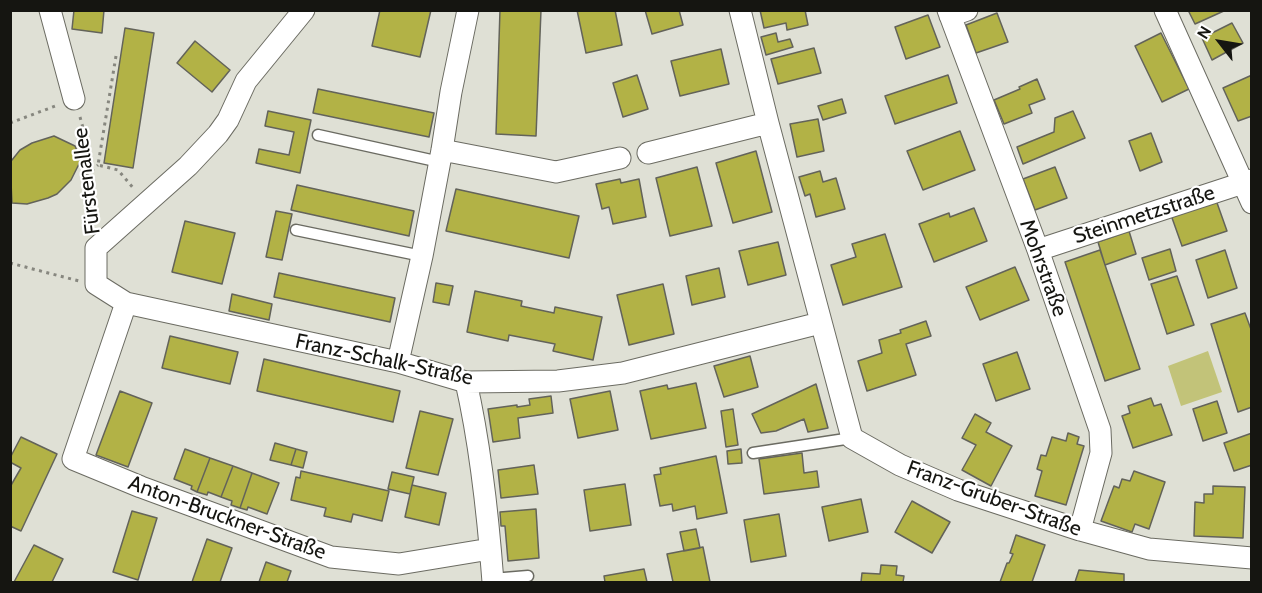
<!DOCTYPE html>
<html>
<head>
<meta charset="utf-8">
<style>
  body { margin:0 }
  #map { position:relative; width:1262px; height:593px; overflow:hidden; background:#dfe0d5; font-family:Cabin,sans-serif }
  canvas { display:block }
  .frame { position:absolute; inset:0; border:12px solid #151511; pointer-events:none }
  .north { position:absolute; left:1190px; top:12px; width:60px; height:60px; -webkit-text-stroke:4px #fff; paint-order:stroke; rotate:301deg; font-size:16px; font-weight:700; line-height:24px; text-align:center; color:#151511 }
  .north::after { content:''; display:block; margin:auto; width:21px; height:27px; background:#151511; clip-path:polygon(50% 0,100% 100%,50% 72%,0 100%) }
</style>
</head>
<body>
<div id="map">
<canvas width="1262" height="593"></canvas>
<div class="frame"></div>
<div class="north">N</div>
</div>
<script>
const c = document.querySelector('canvas').getContext('2d');
c.lineJoin = 'round';
function fill(path, color) { c.fillStyle = color; c.fill(path, 'evenodd'); }
function strokePath(path, color, width, dash) { c.strokeStyle = color; c.lineWidth = width; c.lineCap = dash ? 'butt' : 'round'; c.setLineDash(dash || []); c.stroke(path); }
function drawText(font, color, halo, rows, align = 'center') {
  c.font = font + ' Cabin,sans-serif'; c.lineWidth = 4.5; c.setLineDash([]); c.textBaseline = 'middle'; c.strokeStyle = halo; c.fillStyle = color; for (const [text, x, y, turn = 0] of rows) {
    c.save(); c.translate(x, y); c.rotate((+turn || 0) * Math.PI / 180); c.textAlign = isNaN(turn) ? turn : align; if (halo) c.strokeText(text, 0, 0); c.fillText(text, 0, 0); c.restore();
  }
}
fill(new Path2D(`
  M1208 351 1222 392 1181 406 1168 366Z`), '#c2c379');
const building = new Path2D(`
  M74 10H104L102 33 72 29Z
  M380 10H431L420 57 372 46Z
  M500 10H541L536 136 496 134Z
  M577 10H615L622 45 586 53Z
  M645 10H679L683 25 652 34Z
  M760 10H805L808 25 787 30 786 23 764 28Z
  M1188 10H1226L1195 24Z
  M997 13 1008 42 976 53 966 25Z
  M928 15 940 47 906 59 895 27Z
  M1232 23 1243 43 1212 60 1202 38Z
  M125 28 154 33 133 168 104 163Z
  M776 33 778 42 790 39 793 47 766 55 761 37Z
  M1161 33 1189 89 1162 102 1135 46Z
  M195 41 230 70 212 92 177 63Z
  M814 48 821 73 778 84 771 59Z
  M721 49 729 84 680 96 671 61Z
  M637 75 648 109 623 117 613 83Z
  M948 75 957 103 895 124 885 96Z
  M1252 75V116L1238 121 1223 88Z
  M1037 79 1045 99 1029 105 1032 113 1004 124 994 100 1020 89 1019 87Z
  M318 89 434 113 429 137 313 113Z
  M842 99 846 113 823 120 818 106Z
  M268 111 311 120 300 173 256 163 259 149 289 155 294 132 265 126Z
  M1073 111 1085 138 1023 164 1017 147 1054 132 1055 118Z
  M818 119 824 151 797 157 790 124Z
  M960 131 975 170 923 190 907 151Z
  M1151 133 1162 162 1140 171 1129 141Z
  M54 136 75 146 78 153 80 162 71 180 57 194 48 198 27 204 12 203 10 162 12 160 20 150 32 143Z
  M756 151 772 212 733 223 716 163Z
  M697 167 712 226 670 236 656 178Z
  M1055 167 1067 198 1035 210 1023 179Z
  M820 171 823 182 836 178 845 209 816 217 810 194 805 196 799 177Z
  M620 179 621 183 639 179 646 217 613 224 609 207 602 209 596 184Z
  M297 185 414 211 409 236 291 210Z
  M456 189 579 216 569 258 446 231Z
  M1216 200 1227 231 1182 246 1171 215Z
  M974 208 987 241 934 262 919 224 949 213 950 217Z
  M276 211 292 214 282 260 266 257Z
  M185 221 235 233 222 284 172 272Z
  M1129 231 1136 254 1105 265 1098 242Z
  M885 234 902 287 843 305 831 265 856 257 852 244Z
  M778 242 786 275 748 285 739 251Z
  M1170 249 1176 271 1149 280 1142 258Z
  M1100 250 1140 369 1105 381 1065 262Z
  M1225 250 1237 288 1208 298 1196 260Z
  M1015 267 1029 300 980 320 966 287Z
  M719 268 725 297 692 305 686 276Z
  M279 273 395 298 390 322 274 297Z
  M1177 276 1194 325 1167 334 1151 284Z
  M436 283 453 286 449 305 433 302Z
  M663 284 674 334 629 345 617 295Z
  M475 291 522 301 521 306 554 313 555 307 602 317 593 360 553 351 555 344 509 335 508 341 467 332Z
  M232 294 272 304 269 320 229 311Z
  M1245 313 1252 332V407L1238 412 1211 324Z
  M926 321 931 336 906 344 916 375 867 391 858 361 882 353 879 340 901 333 900 330Z
  M170 336 238 352 230 384 162 368Z
  M1017 352 1030 389 996 401 983 364Z
  M750 356 758 387 724 397 714 366Z
  M264 359 400 391 393 422 257 391Z
  M696 383 706 428 651 439 640 391 667 385 668 389Z
  M816 384 828 428 808 432 804 419 776 431 761 433 752 414Z
  M120 391 152 403 128 467 96 455Z
  M610 391 618 430 578 438 570 399Z
  M551 396 553 413 518 418 520 438 493 442 488 409 517 405V407L530 405 529 399Z
  M1151 398 1154 406 1161 404 1172 435 1133 448 1122 416 1130 413 1128 406Z
  M1217 401 1227 433 1203 441 1193 409Z
  M733 409 738 445 726 447 721 411Z
  M420 411 453 419 438 475 406 468Z
  M975 414 991 423 986 432 1012 446 991 486 962 470 976 445 962 438Z
  M1068 433 1079 437 1077 444 1084 446 1066 505 1035 496 1042 471 1037 469 1041 455 1046 456 1052 437 1066 441Z
  M1252 433V465L1234 471 1224 443Z
  M21 437 57 454 21 531 10 526V487L21 468 10 462V458Z
  M275 443 296 449 291 465 270 460Z
  M185 449 210 458 197 492 191 489 192 486 174 479Z
  M296 449 307 452 303 468 291 465Z
  M741 449 742 463 728 464 727 451Z
  M802 453 804 473 817 471 819 487 764 494 759 459Z
  M716 456 727 513 697 519 695 506 673 511 672 504 660 506 654 475 661 474 660 468Z
  M210 458 233 466 221 497 208 492 207 495 197 492Z
  M534 465 538 494 501 498 498 470Z
  M233 466 252 473 240 508 231 505 232 501 221 497Z
  M301 471 389 491 382 521 353 514 351 522 324 516 326 508 291 500 296 477 300 478Z
  M1134 471 1165 482 1149 529 1135 524 1132 532 1101 521 1114 486 1119 488 1122 479 1130 481Z
  M392 472 414 477 410 494 388 489Z
  M252 473 279 483 267 514 248 507 247 510 240 508Z
  M625 484 631 525 590 531 584 490Z
  M412 485 446 493 439 525 405 517Z
  M1213 486 1245 487 1243 538 1194 536 1195 502 1204 503V494H1213Z
  M861 499 868 532 829 541 822 507Z
  M912 501 950 522 932 553 895 532Z
  M536 509 539 558 508 561 505 526H501L500 512Z
  M132 511 157 518 138 580 113 572Z
  M779 514 786 556 751 562 744 520Z
  M696 529 700 548 684 551 680 532Z
  M1016 535 1045 545 1032 582H1000L1007 563H1009L1013 554 1010 553Z
  M207 539 232 548 220 582H192Z
  M34 545 63 559 52 582H14Z
  M703 547 710 582H673L667 554Z
  M266 562 291 571 287 582H259Z
  M881 565 897 566 896 575 904 576 903 582H907H861L862 573 880 574Z
  M644 569 647 582H605L604 576Z
  M1079 570 1124 574V582H1075Z`);
fill(building, '#b2b246');
strokePath(building, '#63635a', 1.5);
const lane = new Path2D(`
  M318 135 440 162
  M296 230 422 256
  M753 453 852 438
  M492 579 528 576`);
const street = new Path2D(`
  M50 10 74 99
  M304 10 246 81 228 120 218 134 188 166 96 248V284L126 303 73 459 141 487 331 557 399 564 490 549
  M740 10 768 123 852 438 900 465 958 490 1080 530 1149 549 1252 558
  M948 10 1038 250 1100 430 1101 453 1080 530
  M1165 10 1252 203
  M950 16 967 10
  M442 150 556 172 620 158
  M648 153 768 123
  M1038 250 1252 180
  M126 303 398 362 466 382 558 381 623 373 820 323
  M398 362 422 256 442 150 451 92 468 10
  M466 382C481 448 488 515 493 582`);
strokePath(lane, '#6b6b62', 13);
strokePath(street, '#6b6b62', 23);
strokePath(new Path2D(`
  M116 56 98 165 118 170 135 190
  M80 117 85 135V177L92 226
  M10 123 58 105
  M86 176 98 165
  M10 263 79 281`), '#87877f', 3, [3, 4.5]);
strokePath(lane, '#fff', 10);
strokePath(street, '#fff', 21);
drawText('21px', '#151511', '#fff', [
  ["Fürstenallee",87,181,-97],
  ["Steinmetzstraße",1144,215,-18],
  ["Mohrstraße",1043,268,70],
  ["Franz-Schalk-Straße",384,360,12],
  ["Franz-Gruber-Straße",994,499,20],
  ["Anton-Bruckner-Straße",227,518,20]
]);
</script>
</body>
</html>
